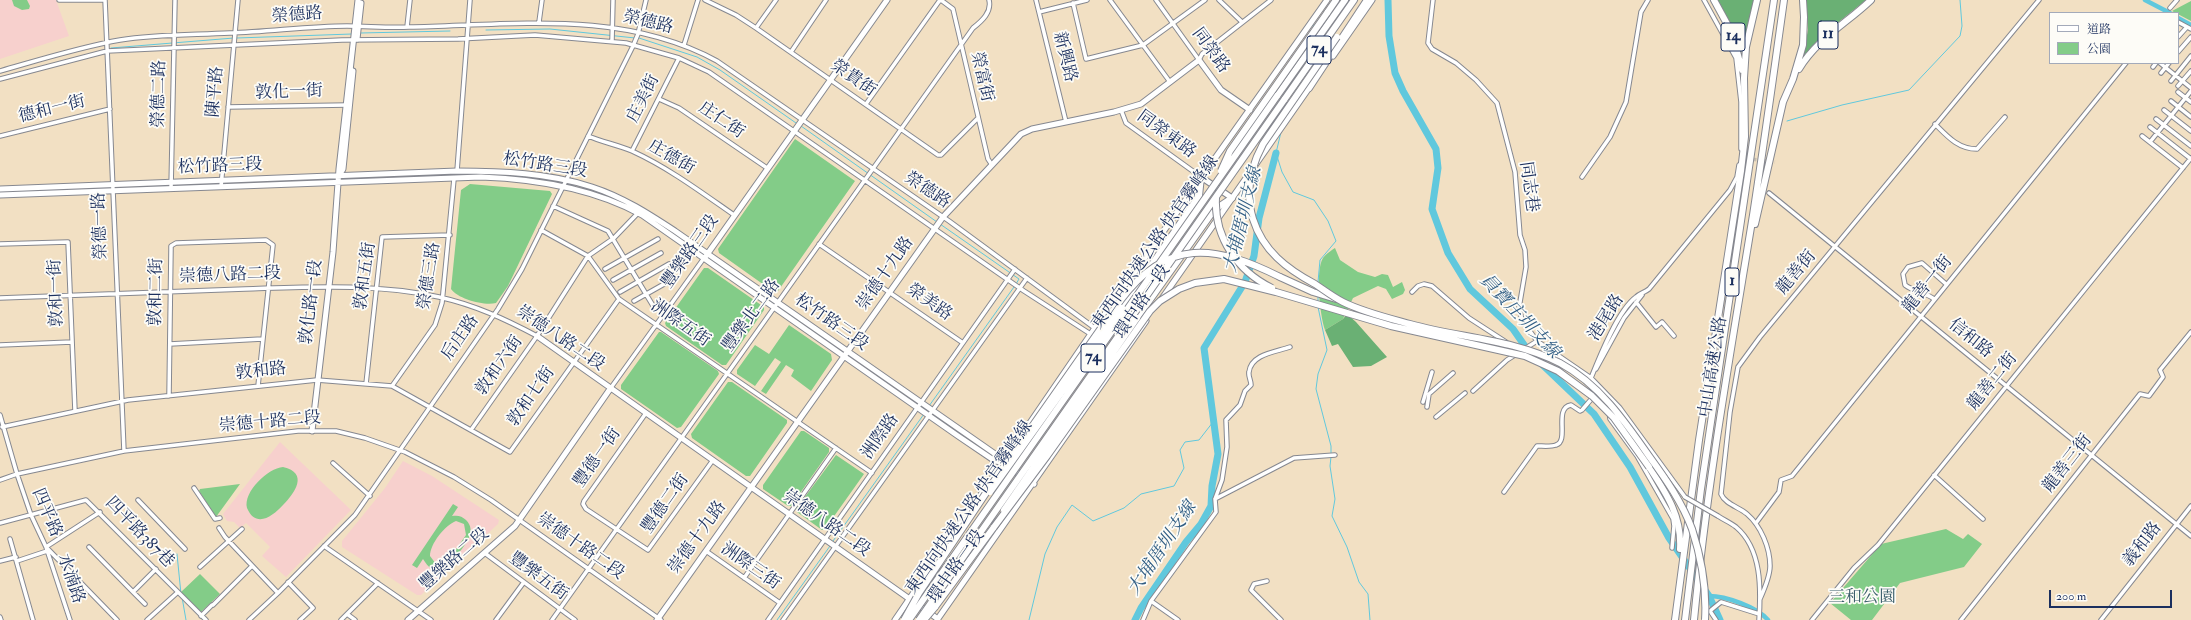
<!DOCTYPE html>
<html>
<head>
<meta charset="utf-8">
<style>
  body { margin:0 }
  #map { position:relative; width:2191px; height:620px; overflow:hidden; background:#f2e0c3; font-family:"IM FELL Double Pica","Noto Serif TC",serif }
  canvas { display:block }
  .legend { position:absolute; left:2049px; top:12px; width:130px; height:52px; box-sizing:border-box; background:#fdfcf7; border:1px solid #a3aaba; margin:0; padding:5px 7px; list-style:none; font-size:12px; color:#1b2f5e }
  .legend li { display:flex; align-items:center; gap:8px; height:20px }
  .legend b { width:20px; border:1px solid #a3aaba }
  .scale { position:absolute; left:2049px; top:590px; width:123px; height:18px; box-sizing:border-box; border:2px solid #1b2f5e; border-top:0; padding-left:5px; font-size:12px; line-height:14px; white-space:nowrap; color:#1b2f5e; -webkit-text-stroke:3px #fdfcf7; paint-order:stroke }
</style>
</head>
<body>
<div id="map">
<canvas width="2191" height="620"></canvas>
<ul class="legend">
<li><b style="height:5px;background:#fff"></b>道路</li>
<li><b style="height:11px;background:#83cc88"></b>公園</li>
</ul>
<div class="scale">200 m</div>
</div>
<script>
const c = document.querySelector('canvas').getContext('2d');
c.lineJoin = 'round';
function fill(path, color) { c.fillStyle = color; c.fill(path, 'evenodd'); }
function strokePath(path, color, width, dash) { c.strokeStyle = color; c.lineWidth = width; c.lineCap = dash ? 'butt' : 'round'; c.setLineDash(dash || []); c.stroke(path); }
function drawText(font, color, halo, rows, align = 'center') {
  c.font = font + ' "IM FELL Double Pica","Noto Serif TC",serif'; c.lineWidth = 3.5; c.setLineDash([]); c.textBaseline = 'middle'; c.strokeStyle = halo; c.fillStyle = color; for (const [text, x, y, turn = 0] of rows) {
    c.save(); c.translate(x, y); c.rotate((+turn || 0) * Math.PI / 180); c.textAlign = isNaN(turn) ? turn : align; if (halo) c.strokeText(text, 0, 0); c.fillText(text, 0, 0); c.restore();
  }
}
fill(new Path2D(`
  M0 0H56L69 36 0 59Z
  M280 442 351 510 286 577 262 556 270 547 246 523 240 528 234 522 227 521 223 514Z
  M403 461 432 476 499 520 498 524 421 595H417L342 547V541L385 488Z`), '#f7d0cd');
fill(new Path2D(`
  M12 0H27L30 6 29 9 22 10 14 6Z
  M2191 1V21L2172 11Z
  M795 139 855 181 778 291 774 292 719 253 718 249Z
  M470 184 550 191 552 194 508 286 496 303C484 306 458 299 451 289L461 190Z
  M1335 248 1340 260 1358 272 1375 277 1382 274 1388 275 1393 287 1402 282 1405 290 1403 294 1392 299 1386 289 1378 286 1353 298 1343 319 1325 330C1320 315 1315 271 1323 258 1326 254 1332 250 1335 248Z
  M704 268H708L764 307V310L726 365H722L666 326 665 323Z
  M789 325 831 354 832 360 811 391 791 376 794 370 786 365 766 394 761 391 781 362 775 358 755 386 737 374V370L755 345 769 354Z
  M659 332H661L718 371 719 374 681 427 677 428 621 389V385Z
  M728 382H732L787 420V423L750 476H746L692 438 691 434Z
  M801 431H804L829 448V452L791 506H788L763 489V485Z
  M836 455 864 474 825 529 822 530 797 512 796 509Z
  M283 467C309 473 295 493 283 505 273 516 256 529 247 508 243 492 268 468 283 467Z
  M240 484 216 517 199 491 200 489Z
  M453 504 458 507 452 516C458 515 462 516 466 520 477 531 466 543 459 553 449 569 437 582 423 559L417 568 412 565ZM456 521 464 524 466 535 445 565 436 564 430 556C430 544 445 525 456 521Z
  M1946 529 1963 539 1968 534 1982 544 1964 567 1900 583 1872 620H1851L1830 603 1881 544Z
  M200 574 220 594 201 612 181 592Z`), '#83cc88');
fill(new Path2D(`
  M1717 0H1758L1743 56 1736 34Z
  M1806 0H1866L1825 33 1804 55H1803L1808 30Z
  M1347 314 1356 322 1387 357 1371 366 1353 367 1338 344 1332 346 1325 330 1343 319Z`), '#6ab074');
strokePath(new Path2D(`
  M1313 27 1314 25
  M486 30 550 29 635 38
  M361 33 450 31
  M237 38 352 34
  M639 38 697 57 720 70 796 123
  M111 48 234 38
  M1787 121 1842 105 1909 90 1960 36 1962 26 1960 0
  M801 126 937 222
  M1281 132 1276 153 1282 172 1293 192 1314 200 1328 221 1336 241 1320 260 1318 282
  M940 224 1019 279 1016 284
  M1318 295V302
  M1318 307 1327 350 1318 374 1316 389 1331 446V453
  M929 406 1014 287
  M1331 457 1330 466 1335 499 1332 516 1347 547 1359 582 1368 594 1370 620
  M833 541 924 414
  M177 554 181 594
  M182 597 186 620
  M777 620 830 546
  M1029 620 1045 554 1057 527 1072 505 1093 521 1124 508 1141 494 1174 486 1184 468 1180 450 1185 442 1199 440 1213 422`), '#60c8dd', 1);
strokePath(new Path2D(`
  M2145 0 2170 13
  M2178 18 2191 25
  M1709 596C1726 596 1757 607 1768 620`), '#60c8dd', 4.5);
strokePath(new Path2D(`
  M1388 0 1389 36 1395 73 1403 91 1436 149 1438 168 1432 209 1448 253 1470 289 1513 329 1529 352 1594 414 1630 467 1669 538 1709 596 1720 620
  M1135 620 1141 608 1186 542 1201 524 1211 506 1212 486 1218 454 1204 348 1245 282 1254 256 1259 218 1276 153`), '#60c8dd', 7);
strokePath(new Path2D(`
  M1742 158 1775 162`), '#c7bdaf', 3.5, [3.5, 2]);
const street = new Path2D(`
  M59 0H105L124 451
  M705 0 736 15 756 28 938 155H941L978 118
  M941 0 953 9 988 159 992 165
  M1036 0 1066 122
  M1110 0 1170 82
  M1156 0 1199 60 1202 54 1271 0
  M1219 0 1242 22
  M1433 0 1428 43 1432 49 1456 63 1476 80 1497 103 1515 172 1520 235 1525 250 1526 267 1519 308 1522 320 1537 341 1591 378 1620 408 1685 497
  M1704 0 1736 58 1741 102V149
  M1073 3 1086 59 1143 45 1205 0
  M2170 8 2177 0
  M1039 12 1087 0
  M539 22 542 0
  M2178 22 2191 29
  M407 27 410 0
  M756 28 776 0
  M2178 37 2187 27
  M612 41 613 0
  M684 45 698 0
  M791 52 826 0
  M2178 52 2191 37
  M2160 63 2191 88
  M2153 67 2156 63
  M0 71C39 60 80 47 120 40 157 34 193 35 230 33 269 32 308 26 347 26 367 26 388 28 409 27 512 25 622 9 717 61L949 221 1096 329
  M2161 73 2169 63
  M0 79 107 51 342 40 458 39 535 35 626 43 679 58 709 72 1024 291 1092 335
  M2171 81 2191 56
  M2178 86 2191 71
  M2178 92 2191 102
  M659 99 679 108 767 168
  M2171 101 2191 117
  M866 104 940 0
  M228 107 347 105
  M1121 110 1126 123 1201 177
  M2164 110 2191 131
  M2156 119 2191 146
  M1935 124C1947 136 1958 149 1977 149L2005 117
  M2150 127 2191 159
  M0 136 110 109
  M588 136C602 142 618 145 632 151 669 168 701 192 734 215
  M2142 136 2183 168
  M2150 142 2191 91
  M632 151 679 58
  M457 171 470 0
  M1582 177 1610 137 1626 102 1641 12 1648 0
  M221 187 238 0
  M171 189 175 0
  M1769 193 2191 536
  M553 206 608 231 655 309
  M541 230 588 256 619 299 872 473
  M0 244 68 242 75 411
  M819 244 963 343
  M605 269 658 239
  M613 280 661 253
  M620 292 669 264
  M1412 292 1418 286 1424 284 1432 286 1469 318 1506 342
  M0 298C82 295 164 292 245 289 310 287 375 283 439 297 475 305 505 319 537 336
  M1934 299C1925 292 1914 292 1905 285L1903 274 1908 267 1922 263 1946 284
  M634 301 673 279
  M1636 302 1656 327 1662 322 1674 336
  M654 307 662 303
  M170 344 262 339
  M0 345 72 342
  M1596 369 1624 318 1642 295
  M1591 378C1599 358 1618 310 1636 297 1640 293 1644 293 1649 289L1730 190 1737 177 1739 165
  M366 384 382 237 450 235
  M392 386 435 325 442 303 454 179
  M610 389 704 258
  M1473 391 1507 360 1537 341
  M169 396 171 249V246L176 243 266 240 273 245 258 386
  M1423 402 1432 372
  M1612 405 1609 411 1610 419 1637 456 1673 519 1674 526 1672 548
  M1427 407 1429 394 1453 373
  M646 413 584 501 583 504 586 509 648 550 713 460
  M0 415 17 474 31 515 46 547 117 620
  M1436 417 1465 393
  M2 427 128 400 317 380 392 386 510 452 619 299
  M471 430 537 336 588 256 614 238 638 213
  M333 463 370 496
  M1934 475 1983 519
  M0 480 17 474 124 451 298 431H336L365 438 405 452 454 477 491 500 661 620
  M194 488 215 519 220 518
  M1504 492 1537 446C1543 446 1551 447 1556 445 1570 441 1553 408 1571 405L1580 411 1582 410 1594 396
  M1215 499 1294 458 1335 455
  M138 500 185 549
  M1718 516C1724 520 1731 523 1736 527 1762 549 1761 589 1759 620
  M0 523 86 500 206 620
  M1756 523 1779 492 1781 480 1792 476 2126 63
  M219 528 225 537 278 593
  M10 539 33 620
  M324 546 431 620
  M89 547 133 592 156 569
  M706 551 780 603
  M486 554 575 620
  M0 561 16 557
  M17 561 47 551
  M200 567 242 529
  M744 578 836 448
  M1267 581 1254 584 1251 590 1281 620
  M288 582 313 608 300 620
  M133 592 145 604
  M1760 599C1764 590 1770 576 1770 566 1770 548 1761 526 1747 514 1739 507 1725 504 1721 494L1730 412 1738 367 1760 337 2039 0
  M1151 601 1178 620
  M213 605 252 566
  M347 614 355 620
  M201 616 212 605
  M0 617 1 620
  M70 620 46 547 100 512
  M147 620 178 592
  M249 620 278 593 355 515 498 309 522 269 633 46 638 34 646 0
  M341 620 378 583
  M496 620 524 582
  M552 620 973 28C982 21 992 12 989 0
  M768 620 1015 269
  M783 620 1027 278
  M1143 620 1151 601 1216 512 1215 499 1222 480 1227 447 1226 420 1240 405 1245 391 1251 385C1251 380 1248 376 1249 372 1251 354 1276 352 1290 347
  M1716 620 1710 611 1721 602 1759 614
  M1812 620 1854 568 1878 545 2191 158
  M1961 620 2140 394 2149 396 2163 377 2160 370 2191 332
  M2101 620 2191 506`);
const secondary = new Path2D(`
  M357 39 361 3
  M1333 56 1372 0
  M339 175 343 169 353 71
  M1201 177 1232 198
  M0 189 457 171C501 171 550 173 592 187 623 197 649 214 675 231L998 456 1002 462 1034 484
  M0 195 481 177C536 179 593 188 642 215L958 436 995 461 1002 462
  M706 256 887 0
  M1161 300 1311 85
  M537 336 938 619
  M312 431 333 252 339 169 358 0
  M408 620 515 526 610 389
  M657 620 943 217 1021 134 1032 129 1114 112 1141 104 1199 60 1221 90 1250 110
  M895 620 1095 328 1327 0
  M937 620 1146 321`);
const highway = new Path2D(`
  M1714 0 1732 33 1742 70
  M1327 13 1336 0
  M1799 69C1817 39 1847 23 1871 0
  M1309 88 1367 0
  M1277 96 1345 0
  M1284 100 1354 0
  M1755 224 1783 102 1793 79 1803 45 1804 17 1803 0
  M1280 277 1313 292 1336 299
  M1122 308 1199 196 1201 177
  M1137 318 1214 210 1232 198
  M1649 467C1666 493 1682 516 1680 549
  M935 607 994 527
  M1675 620 1699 440 1741 171 1745 137 1744 78 1746 47 1757 0
  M1685 620 1701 489 1774 0
  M1694 620C1707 484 1731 350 1753 215 1764 144 1774 72 1784 0`);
strokePath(street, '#868890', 5.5);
strokePath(secondary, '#868890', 7);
strokePath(highway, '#868890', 8);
strokePath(street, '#fff', 3.5);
strokePath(secondary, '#fff', 5);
strokePath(highway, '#fff', 6);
const streetBridge = new Path2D(`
  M1685 497 1718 516`);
const highwayBridge = new Path2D(`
  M1337 37 1263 144C1250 168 1245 193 1253 219 1263 251 1287 269 1315 284 1324 290 1333 297 1343 302 1363 312 1388 318 1410 324 1460 338 1513 339 1560 363 1599 384 1624 420 1649 456 1665 478 1682 502 1692 529 1702 560 1707 588 1705 620
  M1221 171 1230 151 1327 13
  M1216 198C1214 237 1237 271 1272 288
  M990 492 1122 308
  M1004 510 1137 318
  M994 527 1047 456 1150 311 1160 301 1179 289 1195 283 1224 279 1276 292 1391 326 1525 356 1558 371 1592 396 1614 418 1649 467
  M904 620 919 593 996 478 1120 301C1167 237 1216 245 1280 277
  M909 620 1277 96
  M919 620 1284 100
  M924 620 935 607`);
strokePath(streetBridge, '#868890', 5.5, []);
strokePath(highwayBridge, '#868890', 8, []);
strokePath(streetBridge, '#fff', 3.5);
strokePath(highwayBridge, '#fff', 6);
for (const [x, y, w] of [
  [1828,35,20],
  [1733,37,24],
  [1319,50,24],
  [1732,282,14],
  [1093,358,24]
]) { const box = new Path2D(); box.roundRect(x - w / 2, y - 14, w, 28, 3); c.fillStyle = '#fdfcf7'; c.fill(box); strokePath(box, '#1b2f5e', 1); }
drawText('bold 16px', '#1b2f5e', null, [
  ["11",1828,35],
  ["14",1733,37],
  ["74",1319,50],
  ["1",1732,282],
  ["74",1093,358]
]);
drawText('17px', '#1b2f5e', '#fdfcf7', [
  ["榮德路",297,16,-4],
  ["榮德路",648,23,14],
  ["同榮路",1210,51,54],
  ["新興路",1064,57,76],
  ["榮富街",981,77,77],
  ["榮貴街",853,79,35],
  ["陳平路",216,92,-85],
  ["敦化一街",289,93,-2],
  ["榮德二路",160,94,-89],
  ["庄美街",644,99,-63],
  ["德和一街",52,110,-14],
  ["庄仁街",721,121,34],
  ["同榮東路",1166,135,36],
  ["庄德街",671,158,30],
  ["松竹路三段",545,166,9],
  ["松竹路三段",220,167,-2],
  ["同志巷",1528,187,82],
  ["榮德路",927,191,34],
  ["榮德一路",101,226,-92],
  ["東西向快速公路 快官霧峰線",1156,243,-55],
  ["豐樂路三段",691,252,-55],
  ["龍善街",1797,273,-50],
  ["崇德十九路",886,274,-55],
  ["崇德八路二段",230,276,-2],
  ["敦和五街",366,276,-82],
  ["榮德三路",430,276,-81],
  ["龍善一街",1928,285,-51],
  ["敦和二街",157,292,-89],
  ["敦和一街",57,293,-92],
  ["敦化路一段",312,302,-83],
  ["環中路一段",1143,302,-56],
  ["榮美路",929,303,35],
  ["豐樂北二路",752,316,-54],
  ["港尾路",1607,318,-58],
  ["松竹路三段",831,323,35],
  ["洲際五街",680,324,35],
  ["后庄路",461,338,-55],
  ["崇德八路二段",560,339,34],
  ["信和路",1970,339,39],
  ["敦和六街",500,366,-55],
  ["中山高速公路",1714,367,-81],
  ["敦和路",261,372,-6],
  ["龍善二街",1993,382,-51],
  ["敦和七街",532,397,-55],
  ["崇德十路二段",270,423,-5],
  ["洲際路",881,437,-55],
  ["豐德一街",598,458,-55],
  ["龍善三街",2068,464,-52],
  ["豐德二街",666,504,-55],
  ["東西向快速公路 快官霧峰線",970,508,-55],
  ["四平路",46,513,67],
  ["崇德八路二段",826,524,35],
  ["四平路387巷",139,533,46],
  ["崇德十九路",698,538,-54],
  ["義和路",2143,545,-52],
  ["崇德十路二段",580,547,35],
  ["豐樂路二段",455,560,-41],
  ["洲際三街",750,567,35],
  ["環中路一段",957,567,-55],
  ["豐樂五街",538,577,36],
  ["水湳路",70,579,71]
]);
drawText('17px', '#3a5e6b', '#fdfcf7', [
  ["三和公園",1862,598]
]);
drawText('italic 18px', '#305d84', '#fdfcf7', [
  ["大埔厝圳支線",1244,220,-76],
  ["員寶庄圳支線",1519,317,47],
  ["大埔厝圳支線",1163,549,-56]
]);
</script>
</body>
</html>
